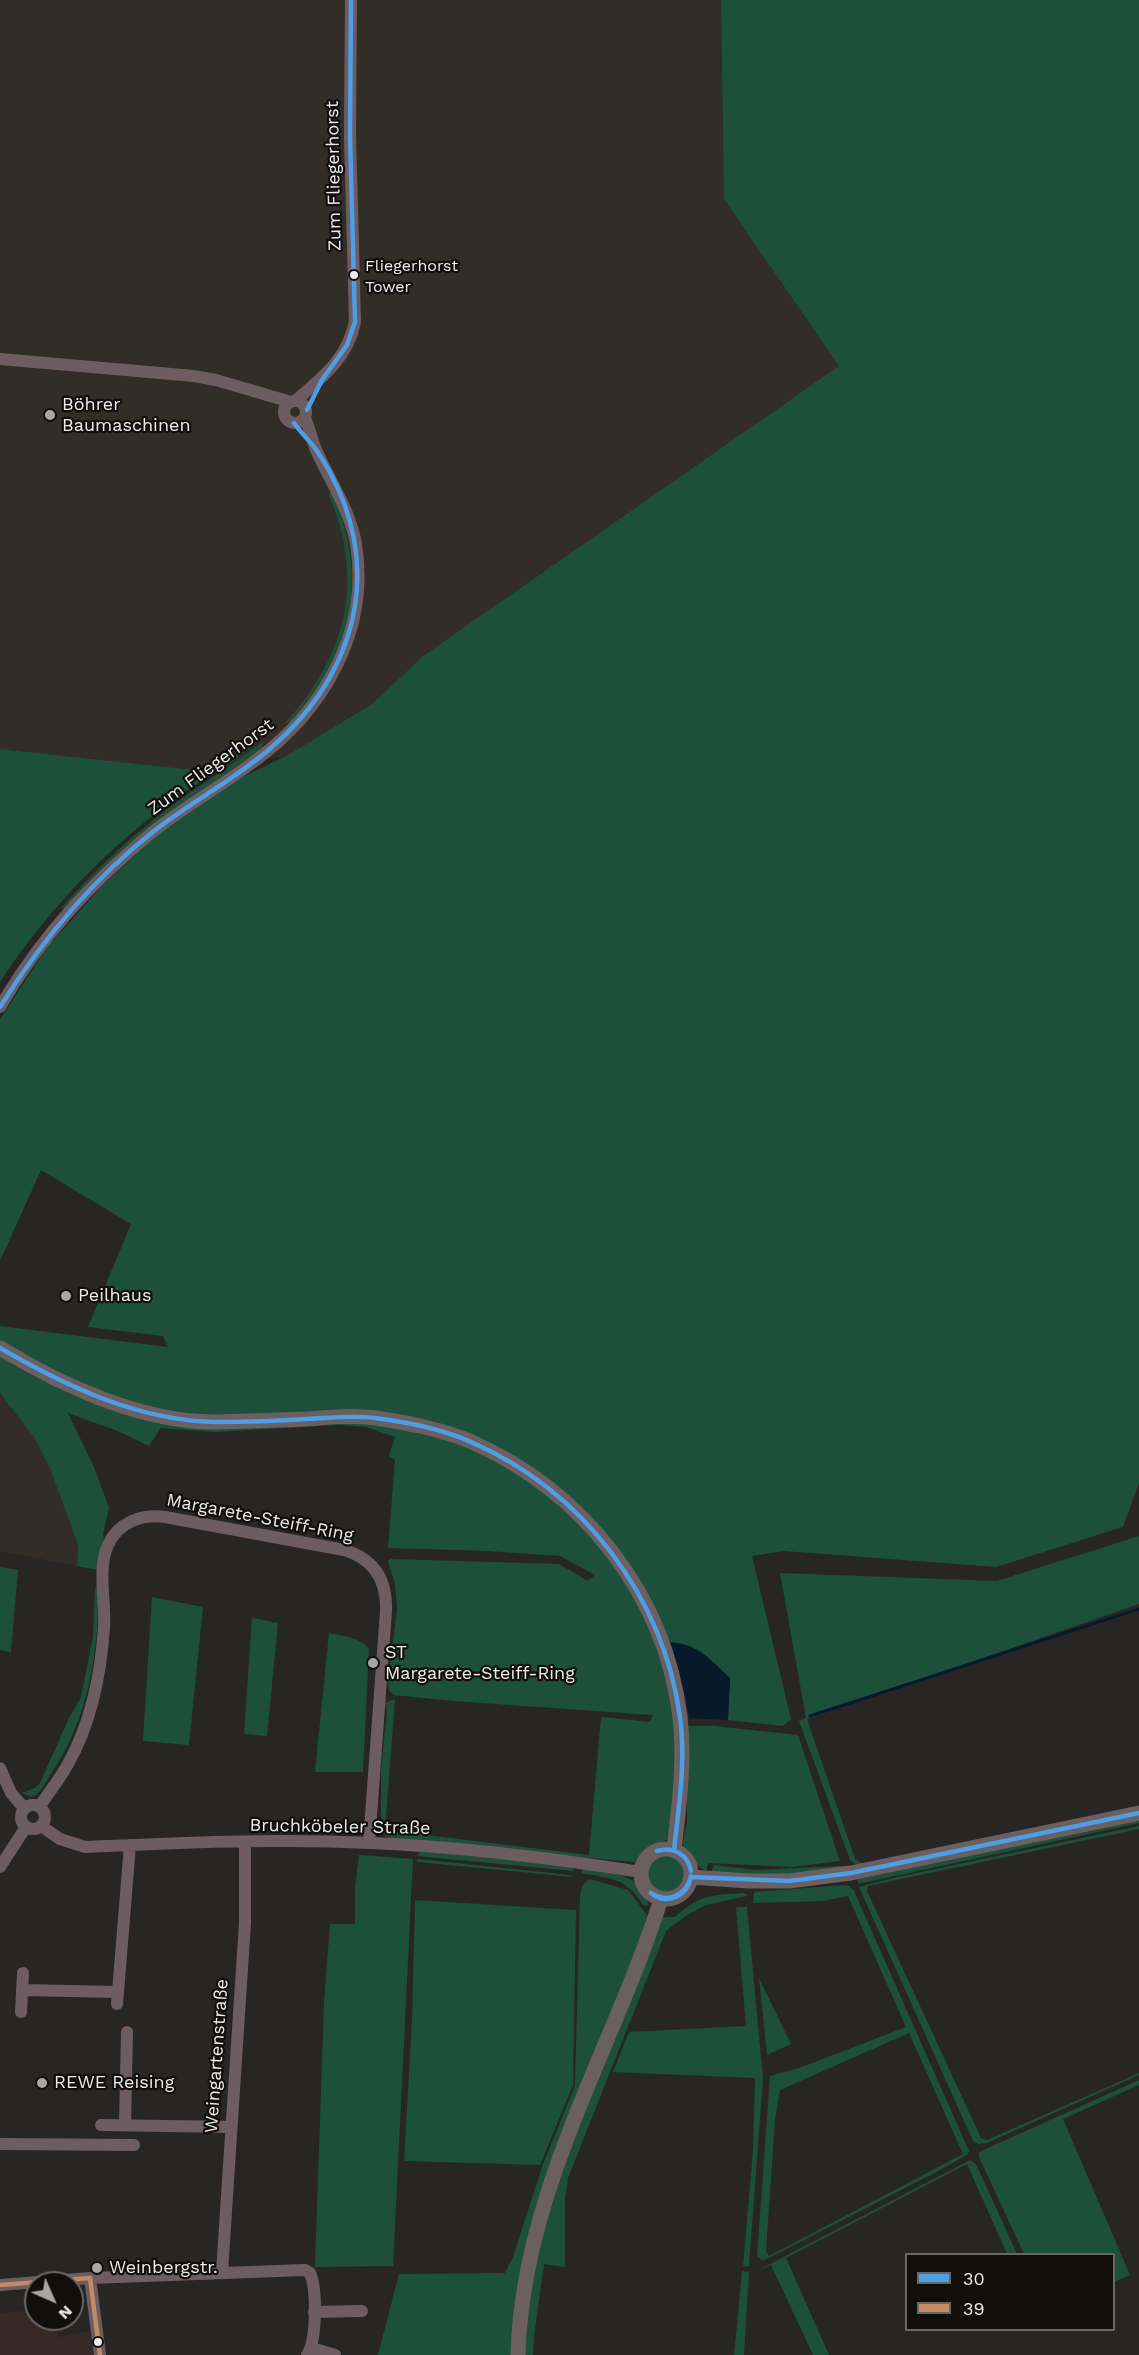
<!DOCTYPE html>
<html>
<head>
<meta charset="utf-8">
<style>
  body { margin:0 }
  #map { position:relative; width:1139px; height:2355px; overflow:hidden; background:#272624; font-family:"Work Sans",sans-serif }
  canvas { display:block }
  .legend { position:absolute; left:905px; top:2253px; width:210px; height:78px; box-sizing:border-box; background:#100f0e; border:2px solid #696766; margin:0; padding:8px 10px; list-style:none; font-size:18px; color:#eeeceb }
  .legend li { display:flex; align-items:center; gap:12px; height:30px }
  .legend b { width:30px; border:2px solid #696766 }
  .north { position:absolute; left:24px; top:2271px; width:60px; height:60px; box-sizing:border-box; background:#100f0e; border:2px solid #696766; border-radius:50%; rotate:135deg; font-size:16px; font-weight:700; line-height:24px; text-align:center; color:#eeeceb }
  .north::after { content:''; display:block; margin:auto; width:21px; height:27px; background:#a8a7a5; clip-path:polygon(50% 0,100% 100%,50% 72%,0 100%) }
</style>
</head>
<body>
<div id="map">
<canvas width="1139" height="2355"></canvas>
<ul class="legend">
<li><b style="height:8px;background:#4d9ee5"></b>30</li>
<li><b style="height:8px;background:#c18c65"></b>39</li>
</ul>
<div class="north">N</div>
</div>
<script>
const c = document.querySelector('canvas').getContext('2d');
c.lineJoin = 'round';
function fill(path, color) { c.fillStyle = color; c.fill(path, 'evenodd'); }
function strokePath(path, color, width, dash) { c.strokeStyle = color; c.lineWidth = width; c.lineCap = dash ? 'butt' : 'round'; c.setLineDash(dash || []); c.stroke(path); }
function drawText(font, color, halo, rows, align = 'center') {
  c.font = font + ' "Work Sans",sans-serif'; c.lineWidth = 4.5; c.setLineDash([]); c.textBaseline = 'middle'; c.strokeStyle = halo; c.fillStyle = color; for (const [text, x, y, turn = 0] of rows) {
    c.save(); c.translate(x, y); c.rotate((+turn || 0) * Math.PI / 180); c.textAlign = isNaN(turn) ? turn : align; if (halo) c.strokeText(text, 0, 0); c.fillText(text, 0, 0); c.restore();
  }
}
fill(new Path2D(`
  M0 0H721L724 199 840 366 423 656 372 704 288 755 213 772 0 749Z
  M0 1393 34 1437 51 1471 78 1545 77 1566 0 1551Z`), '#332d27');
fill(new Path2D(`
  M36 2310V2319H57L59 2337 93 2330 95 2355H0V2313Z`), '#382826');
fill(new Path2D(`
  M721 0H1139V1483L1123 1527 996 1567 784 1551 752 1556 791 1719 783 1726 728 1720 730 1678C712 1661 694 1640 667 1643L560 1491 429 1424 215 1416 149 1407 83 1388 0 1343V1326L168 1347 163 1336 88 1327 131 1224 41 1170 0 1261V1019L48 946 102 886 156 836 209 797 235 781 288 755 372 704 423 656 839 366 724 199Z
  M330 492 334 494C357 556 360 609 330 670 321 688 304 705 292 722L285 723C347 656 365 581 329 495Z
  M260 737C255 750 195 784 180 795 109 846 48 909 0 982V749L213 772Z
  M263 742 261 749 151 826 124 849 64 908 60 909C91 875 124 842 161 814 194 788 229 767 263 742Z
  M0 1355 28 1373 75 1396 139 1416 367 1422 442 1438 487 1455 552 1496 609 1555 643 1610 669 1687 677 1746 669 1838 634 1862 390 1839 381 1832V1770L387 1710 385 1703 395 1699 385 1830 589 1855 601 1717 650 1722 653 1715 453 1701 394 1695 389 1690 388 1683 397 1609 395 1584 388 1561 391 1559 559 1564 588 1581 595 1575 560 1556 488 1551 388 1548 395 1460 389 1456 395 1437 366 1427 339 1425 215 1432 161 1428 149 1446 120 1432 68 1413 94 1467 109 1508 103 1533 108 1572 77 1566 78 1545 51 1471 34 1437 0 1393Z
  M1139 1536V1604L807 1719 855 1859 863 1864 860 1868 850 1860 799 1721 806 1718 780 1573 997 1581Z
  M0 1567 18 1570 11 1652 0 1650Z
  M95 1587 99 1588C98 1652 89 1718 52 1772 46 1781 42 1792 32 1797L22 1793 35 1788 40 1783 69 1718 81 1697 93 1637Z
  M152 1597 203 1607 189 1745 143 1741Z
  M252 1618 278 1623 267 1736 244 1734Z
  M329 1633C343 1636 360 1637 369 1649L363 1772H315Z
  M687 1726H714L798 1735 840 1861 792 1867 708 1863 706 1871 692 1862 684 1848 683 1842 687 1822Z
  M1139 1818V1823L858 1884V1879Z
  M1139 1826V1829L868 1886 867 1891 981 2138 987 2140 1139 2073V2075L987 2143 978 2144 973 2141 859 1887 893 1878Z
  M421 1851 571 1866 574 1871 417 1856Z
  M647 1874a20 20 0 1 1 40 0a20 20 0 1 1-40 0Z
  M359 1855 413 1859 393 2266 315 2267 324 2002 330 1924H355V1887Z
  M418 1859 570 1875 574 1877 417 1862Z
  M714 1865 755 1870 841 1866 840 1869 770 1877 711 1872Z
  M583 1868C608 1873 646 1873 648 1906L643 1905C626 1877 611 1879 581 1873Z
  M589 1879 628 1890 647 1915 637 1956 570 2116 514 2355H378L399 2274 505 2273 513 2257 543 2164 575 2086 580 1895 582 1886Z
  M845 1885 849 1886 854 1891 969 2151 968 2154 944 2168 763 2261 757 2256 770 2076 802 2067 906 2027 848 1896 823 1901 753 1903 754 1892ZM909 2033 963 2154 769 2256 766 2251 775 2120 780 2090Z
  M745 1893 747 1896 706 1905 687 1915 666 1931 568 2178 565 2199V2267L544 2264 534 2336 533 2355H523L534 2257 560 2168 663 1917H675C700 1894 713 1895 745 1893Z
  M415 1900 576 1910 573 2085 540 2165 404 2161 412 2020Z
  M736 1907H747L763 2078 749 2266 743 2267 753 2150 755 2078 613 2072 629 2032 746 2026Z
  M759 1978 791 2044 767 2055Z
  M1139 2080V2085L1063 2119 1130 2275 1114 2282V2254H1024L979 2157V2152Z
  M970 2160 976 2164 1017 2254H1007L967 2164 786 2258 829 2355H813L771 2265 755 2272Z
  M742 2271 749 2272 744 2355H734Z`), '#1d503a');
fill(new Path2D(`
  M667 1643C694 1640 712 1661 730 1678L728 1720 689 1718 684 1691Z`), '#071a2a');
strokePath(new Path2D(`
  M810 1716 1139 1609`), '#071a2a', 3);
strokePath(new Path2D(`
  M0 359 194 376 216 380 291 402
  M284 412a11 11 0 1 1 22 0a11 11 0 1 1-22 0Z
  M295 401C322 378 348 358 355 322L350 135 351 0
  M0 1007C42 935 91 883 155 830 187 805 223 785 256 760 324 710 370 631 356 544 350 510 331 483 317 452 312 441 310 429 305 418
  M0 1768 11 1793 24 1808
  M21 1817a12 12 0 1 1 24 0a12 12 0 1 1-24 0Z
  M40 1806C49 1792 60 1779 68 1764 91 1723 101 1674 104 1627 106 1601 97 1570 108 1545 118 1522 142 1514 165 1517L344 1550C375 1559 387 1581 386 1611L369 1843
  M41 1826 60 1839 85 1847C179 1843 276 1838 371 1843 461 1847 552 1858 641 1872
  M0 1867 26 1827
  M22 1990 117 1992
  M117 2004 130 1845
  M21 2012 23 1973
  M101 2125 230 2127
  M125 2125 127 2032
  M0 2144 134 2145
  M222 2272 245 1923V1843
  M90 2278 100 2355
  M0 2285 90 2278 305 2270 310 2273C317 2289 317 2340 307 2355
  M314 2312 362 2311
  M312 2348 335 2355`), '#6d5d62', 12);
strokePath(new Path2D(`
  M0 1348C62 1386 143 1423 218 1422 247 1421 277 1420 307 1419 330 1417 353 1415 376 1418 408 1423 441 1429 472 1442 584 1492 665 1595 680 1717 685 1762 679 1806 674 1850
  M641 1874a25 25 0 1 1 50 0a25 25 0 1 1-50 0Z
  M691 1877 749 1881H789L851 1873 1139 1813
  M518 2355C522 2192 613 2050 661 1899`), '#6b5f61', 15);
strokePath(new Path2D(`
  M307 410 322 380 347 345 355 322 350 135 351 0
  M0 1007C42 940 92 880 154 831 192 801 236 779 272 747 344 684 378 596 344 503 337 485 328 467 317 451 310 441 301 433 294 423
  M0 1348C67 1387 139 1421 217 1422 247 1422 277 1421 306 1419 329 1418 352 1415 375 1418 407 1422 442 1429 471 1442 583 1491 663 1596 680 1717 686 1761 679 1806 674 1850
  M657 1851C674 1846 688 1855 691 1871
  M691 1877 789 1881 851 1873 1139 1813
  M651 1893C668 1904 687 1895 691 1876
  M651 1893C667 1906 688 1896 691 1876`), '#4d9ee5', 4.5);
strokePath(new Path2D(`
  M0 2285 90 2278 100 2355`), '#c18c65', 4.5);
for (const [x, y, r, color] of [
  [354,275,5,"#eeeceb"],
  [50,415,6,"#a8a7a5"],
  [66,1296,6,"#a8a7a5"],
  [373,1663,6,"#a8a7a5"],
  [42,2083,6,"#a8a7a5"],
  [97,2268,6,"#a8a7a5"],
  [98,2342,5,"#eeeceb"]
]) { const dot = new Path2D(); dot.arc(x, y, r, 0, 2 * Math.PI); c.fillStyle = color; c.fill(dot); strokePath(dot, '#100f0e', 2); }
drawText('16px', '#eeeceb', '#100f0e', [
  ["Fliegerhorst",365,266],
  ["Tower",365,287]
], 'left');
drawText('18px', '#eeeceb', '#100f0e', [
  ["Zum Fliegerhorst",334,176,-91],
  ["Zum Fliegerhorst",211,767,-36],
  ["Margarete-Steiff-Ring",260,1518,11],
  ["Bruchköbeler Straße",340,1827,1],
  ["Weingartenstraße",217,2056,-86]
]);
drawText('18px', '#eeeceb', '#100f0e', [
  ["Böhrer",62,405],
  ["Baumaschinen",62,426],
  ["Peilhaus",78,1296],
  ["ST",385,1653],
  ["Margarete-Steiff-Ring",385,1674],
  ["REWE Reising",54,2083],
  ["Weinbergstr.",109,2268]
], 'left');
</script>
</body>
</html>
